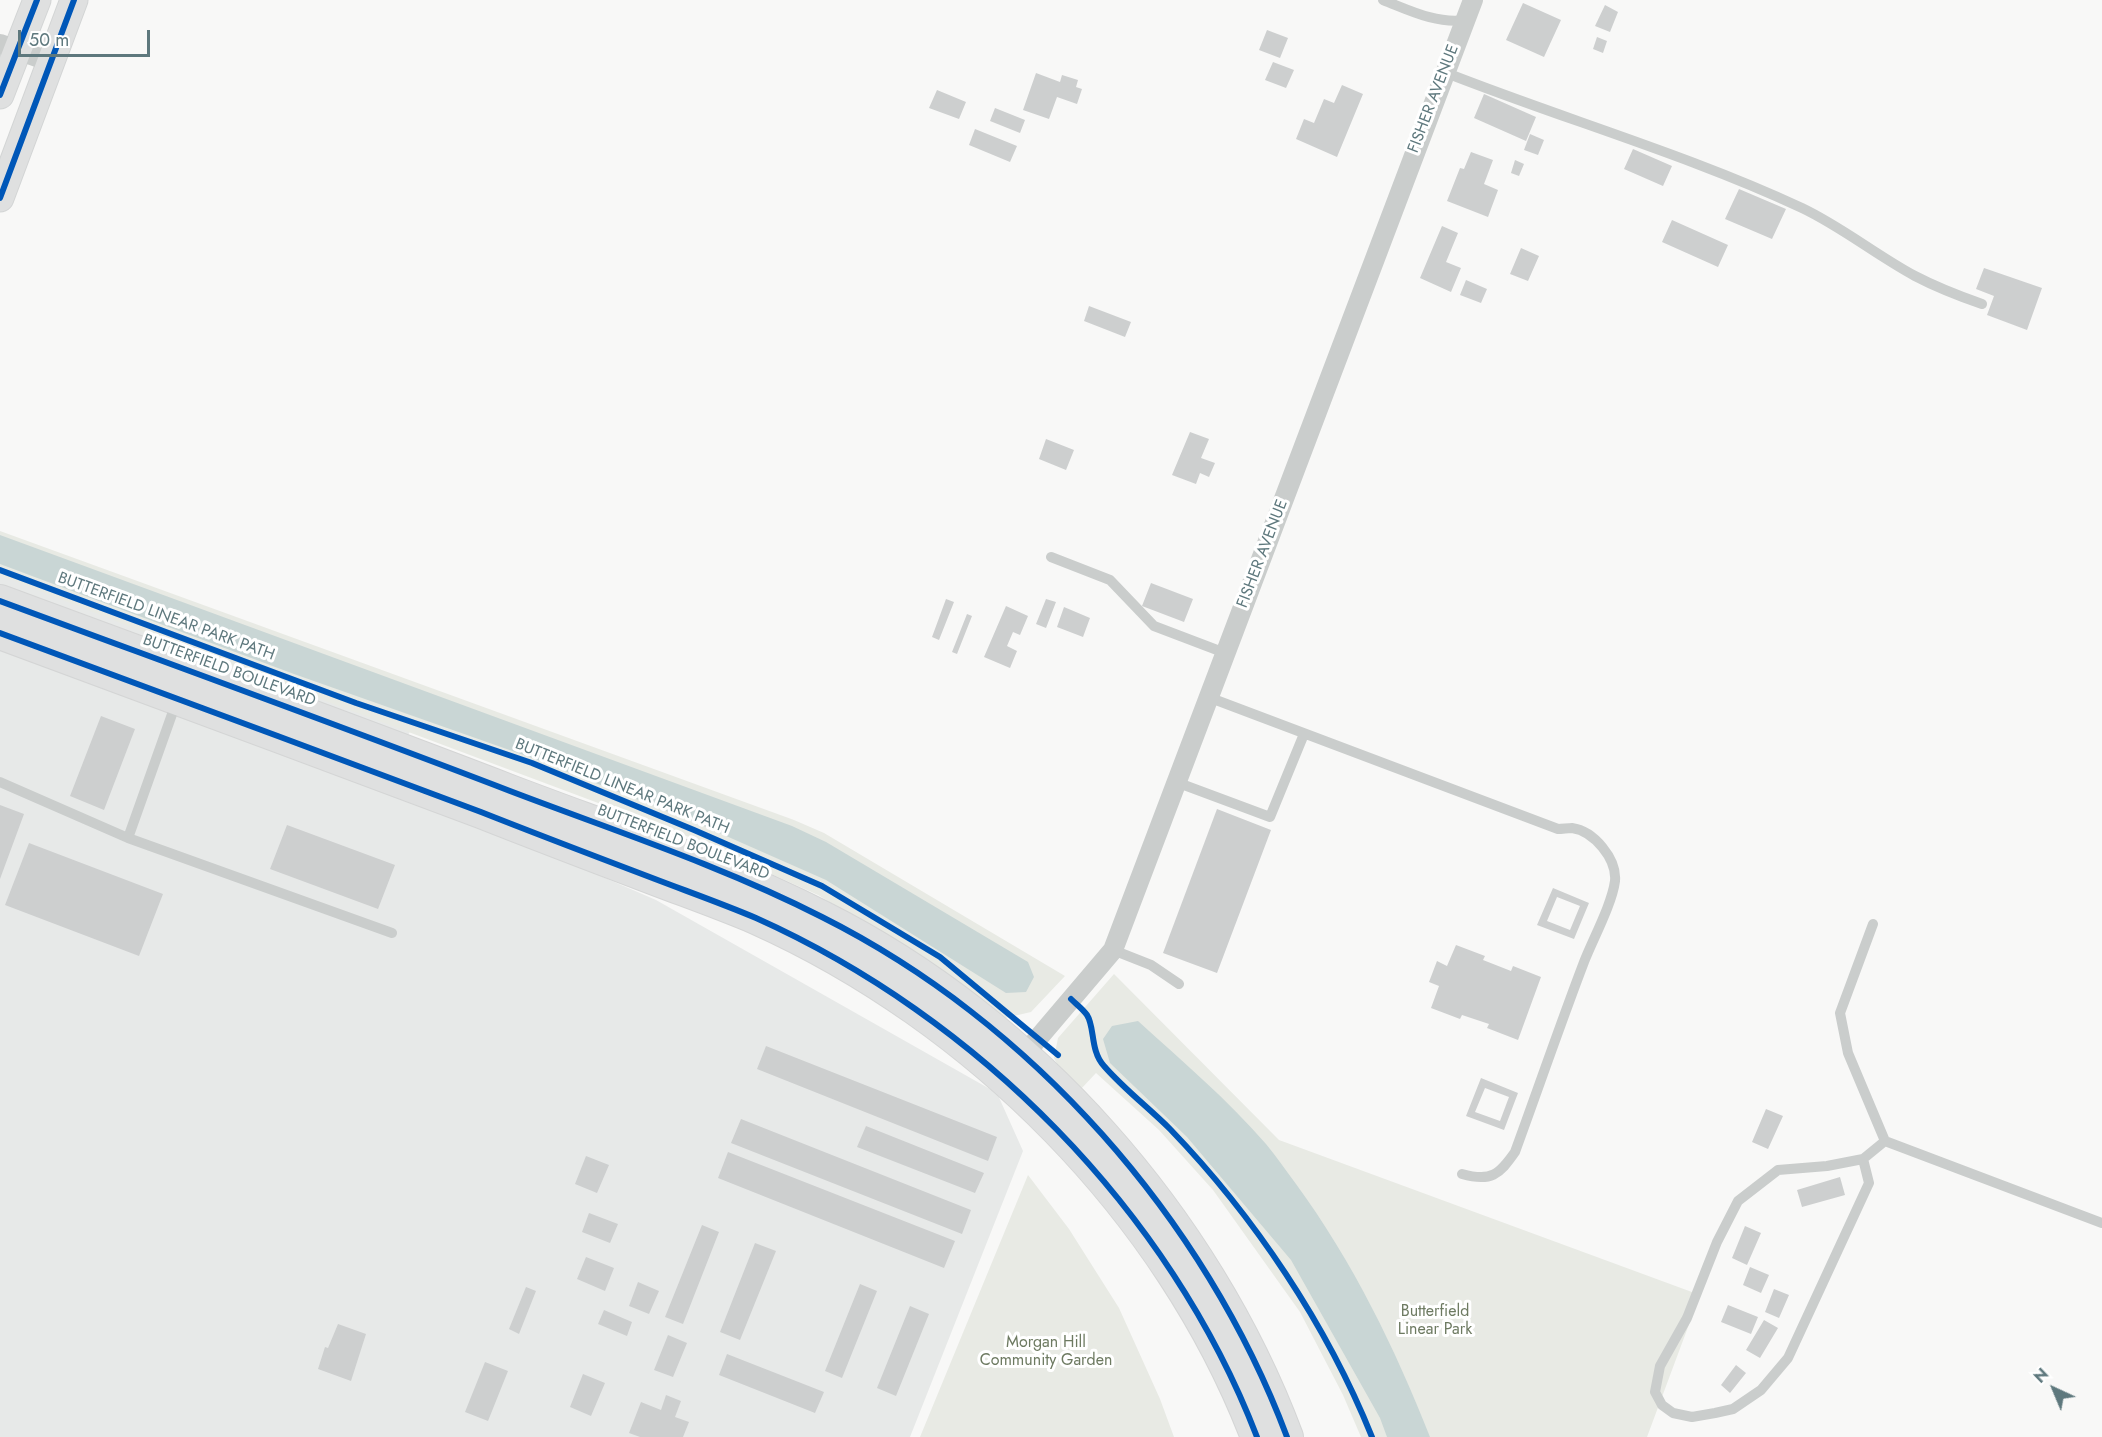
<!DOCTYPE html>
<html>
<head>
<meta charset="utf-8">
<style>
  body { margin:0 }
  #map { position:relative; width:2102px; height:1437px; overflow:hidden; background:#f8f8f7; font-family:Jost,sans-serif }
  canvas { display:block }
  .north { position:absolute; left:2024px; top:1359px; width:60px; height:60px; -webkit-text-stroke:4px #fff; paint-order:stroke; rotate:316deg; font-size:16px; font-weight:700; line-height:24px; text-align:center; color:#5e787d }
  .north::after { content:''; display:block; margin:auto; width:21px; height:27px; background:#5e787d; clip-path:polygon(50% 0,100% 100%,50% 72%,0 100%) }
  .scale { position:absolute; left:18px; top:30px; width:132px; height:27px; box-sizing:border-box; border:3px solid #5e787d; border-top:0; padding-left:8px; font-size:18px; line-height:21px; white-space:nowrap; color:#5e787d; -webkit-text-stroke:4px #fff; paint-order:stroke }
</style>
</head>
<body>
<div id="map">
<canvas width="2102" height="1437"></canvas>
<div class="north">N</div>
<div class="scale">50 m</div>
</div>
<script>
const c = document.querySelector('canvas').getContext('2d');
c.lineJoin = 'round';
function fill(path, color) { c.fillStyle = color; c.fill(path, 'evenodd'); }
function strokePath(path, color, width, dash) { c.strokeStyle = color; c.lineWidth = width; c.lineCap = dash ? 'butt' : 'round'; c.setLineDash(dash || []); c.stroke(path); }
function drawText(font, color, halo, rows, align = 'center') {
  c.font = font + ' Jost,sans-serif'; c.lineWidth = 6; c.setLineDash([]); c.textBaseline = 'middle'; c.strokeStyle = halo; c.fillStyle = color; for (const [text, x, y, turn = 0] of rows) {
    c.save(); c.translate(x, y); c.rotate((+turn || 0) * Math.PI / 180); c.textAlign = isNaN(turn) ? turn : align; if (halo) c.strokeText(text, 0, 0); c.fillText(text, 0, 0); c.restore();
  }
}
fill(new Path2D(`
  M0 559 418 717 390 768 386 783 656 900 997 1093 1023 1151 910 1437H0Z`), '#e7e9e8');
fill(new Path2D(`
  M0 531 794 820 824 833 1065 976 1031 1012 1005 1018 933 965 818 895 689 837 176 645 0 575Z
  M1114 974 1279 1140 1700 1295 1647 1437H1361L1343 1395 1300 1312 1213 1190 1159 1130 1096 1073 1081 1089 1059 1068 1054 1058 1058 1038Z
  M1028 1175 1069 1229 1119 1308 1160 1399 1174 1437H920Z`), '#e8eae4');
fill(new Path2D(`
  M0 535 792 826 826 842 1028 962 1034 977 1026 992 1006 993 826 880 699 824 535 759 294 674 0 564Z
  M1138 1021C1182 1061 1227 1099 1266 1144 1277 1157 1286 1171 1296 1184 1353 1262 1395 1348 1430 1437H1387L1380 1418 1291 1260 1187 1137 1110 1063 1103 1039 1112 1026Z`), '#c9d6d5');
fill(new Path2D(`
  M1523 3 1561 20 1544 57 1506 40Z
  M1605 5 1618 12 1610 32 1595 26Z
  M1267 30 1288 38 1280 58 1259 50Z
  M1597 37 1607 41 1603 53 1593 49Z
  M1273 62 1294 70 1286 88 1265 80Z
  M1036 73 1060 82 1062 75 1078 80 1076 87 1082 89 1077 104 1057 97 1049 119 1023 110Z
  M1342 85 1363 94 1337 157 1296 139 1304 119 1314 123 1324 99 1334 103Z
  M937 90 966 102 959 119 929 108Z
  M1484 94 1536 117 1526 141 1474 118Z
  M995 108 1025 120 1020 133 990 121Z
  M975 129 1017 146 1010 162 969 145Z
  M1530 134 1544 140 1538 155 1524 150Z
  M1633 149 1672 166 1663 186 1624 169Z
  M1471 152 1493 160 1484 184 1498 190 1488 217 1447 201 1460 168 1464 169Z
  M1515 160 1524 164 1519 176 1511 173Z
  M1739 189 1786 209 1772 239 1725 219Z
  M1672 220 1728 245 1718 267 1662 242Z
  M1442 226 1458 233 1446 262 1461 268 1451 292 1420 278Z
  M1521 248 1539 256 1528 281 1510 274Z
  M1984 268 2042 288 2027 330 1987 315 1994 296 1976 289Z
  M1466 280 1487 289 1481 303 1460 295Z
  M1089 306 1131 322 1125 337 1084 321Z
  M1190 432 1209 439 1201 458 1215 463 1209 477 1200 473 1196 484 1172 475Z
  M1046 439 1074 450 1066 470 1039 459Z
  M1151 583 1193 599 1184 622 1142 606Z
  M946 599 954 602 939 640 932 637Z
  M1046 599 1056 602 1046 628 1036 624Z
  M1006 606 1028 616 1020 635 1013 632 1007 646 1017 651 1010 668 984 657Z
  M1064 607 1090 618 1083 637 1057 627Z
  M967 614 972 616 957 654 952 652Z
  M101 716 135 729 104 810 70 796Z
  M0 805 24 814 0 879Z
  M1217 809 1271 830 1217 973 1163 953Z
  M287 825 395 865 378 909 270 869Z
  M29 843 163 894 139 956 5 905Z
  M1553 888 1589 903 1574 939 1537 925ZM1557 897 1580 906 1570 930 1547 921Z
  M1456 945 1485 956 1483 960 1511 971 1513 966 1541 977 1518 1040 1487 1028 1489 1024 1462 1015 1460 1019 1431 1008 1439 986 1429 982 1437 961 1447 966Z
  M766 1046 997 1137 988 1161 757 1069Z
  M1481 1078 1518 1093 1504 1130 1466 1116ZM1485 1088 1509 1097 1500 1121 1475 1112Z
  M1766 1109 1783 1116 1768 1149 1752 1142Z
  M741 1119 971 1210 962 1234 731 1143Z
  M866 1126 984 1173 975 1193 857 1147Z
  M728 1152 955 1241 944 1268 718 1178Z
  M586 1156 609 1165 597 1193 575 1184Z
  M1840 1177 1845 1195 1802 1207 1797 1190Z
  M589 1213 618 1224 610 1243 582 1232Z
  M702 1225 719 1232 683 1324 665 1317Z
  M1745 1226 1761 1233 1747 1265 1732 1258Z
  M755 1243 776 1251 740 1340 720 1332Z
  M586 1257 614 1268 605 1291 577 1279Z
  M1750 1267 1769 1275 1761 1293 1743 1285Z
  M638 1282 659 1291 649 1314 629 1306Z
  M860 1284 877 1291 842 1378 825 1371Z
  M526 1287 536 1291 519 1334 509 1329Z
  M1774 1289 1789 1295 1779 1318 1765 1312Z
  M1728 1305 1758 1317 1751 1334 1721 1322Z
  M910 1306 929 1314 896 1396 877 1388Z
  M604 1310 632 1322 627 1336 598 1324Z
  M1764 1320 1778 1328 1760 1358 1746 1350Z
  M338 1324 366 1334 351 1381 318 1369 325 1347 328 1348Z
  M668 1335 687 1343 673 1377 654 1370Z
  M727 1354 824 1392 815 1413 719 1375Z
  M485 1362 508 1371 488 1421 465 1412Z
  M1736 1365 1746 1373 1730 1393 1721 1385Z
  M583 1374 605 1383 591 1416 570 1407Z
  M666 1395 681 1401 675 1417 689 1422 683 1437H640L629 1433 641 1402 661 1410Z`), '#cdcfcf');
const secondary = new Path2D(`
  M0 95 37 0
  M0 198 74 0`);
const primary = new Path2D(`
  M0 601C170 664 341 726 510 791 615 831 722 866 822 917 1031 1022 1205 1218 1287 1437
  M0 633C160 692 321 752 481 812 539 835 597 857 655 879 689 892 723 904 756 918 977 1017 1170 1210 1257 1437`);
strokePath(secondary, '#d3d5d5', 29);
strokePath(primary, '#d4d5d5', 34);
strokePath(new Path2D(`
  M1383 0C1409 10 1436 24 1465 20
  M1444 72C1563 119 1686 154 1802 208 1842 227 1876 255 1915 276 1936 287 1959 296 1982 304
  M1051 557 1110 580 1154 626 1225 653
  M1208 697 1558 829C1562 829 1568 828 1572 828 1594 831 1617 859 1615 881 1612 904 1593 939 1584 962 1560 1025 1538 1089 1515 1152 1499 1175 1491 1182 1462 1174
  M0 782 128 838 392 933
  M1176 782 1270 817 1304 734
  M128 838 176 703
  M1873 924 1840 1013 1848 1053 1885 1141 2102 1223
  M1113 950 1151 965 1179 984
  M1863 1159 1869 1183 1788 1358 1761 1390 1733 1409 1715 1413 1692 1417 1673 1413 1662 1405 1655 1392 1660 1366 1687 1318 1717 1242 1738 1201 1778 1170 1827 1166 1863 1159 1885 1141`), '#cacdcc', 10);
strokePath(new Path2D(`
  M0 44 51 62
  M1017 1063 1113 950 1473 0`), '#cacdcc', 20);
strokePath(secondary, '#dfe0e0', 27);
strokePath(primary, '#dfe0e0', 32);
strokePath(new Path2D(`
  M0 95 37 0
  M0 198 74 0
  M0 570 356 703 532 763 694 830 822 886 940 957 1058 1055
  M0 601C170 664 341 726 510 791 615 831 722 866 822 917 1031 1022 1205 1218 1287 1437
  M0 633C160 692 321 752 481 812 539 835 597 857 655 879 689 892 723 904 756 918 977 1017 1170 1210 1257 1437
  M1071 999C1076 1004 1083 1009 1087 1015 1095 1027 1090 1051 1104 1066 1124 1089 1149 1108 1170 1129 1254 1216 1327 1325 1372 1437`), '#0057b8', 6);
drawText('16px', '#5e787d', '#fff', [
  ["FISHER AVENUE",1434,99,-69],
  ["FISHER AVENUE",1263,554,-69],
  ["BUTTERFIELD LINEAR PARK PATH",166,617,20],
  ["BUTTERFIELD BOULEVARD",229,671,20],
  ["BUTTERFIELD LINEAR PARK PATH",622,787,22],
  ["BUTTERFIELD BOULEVARD",683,843,21]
]);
drawText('16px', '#6d7a61', '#fff', [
  ["Butterfield",1435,1312],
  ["Linear Park",1435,1330],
  ["Morgan Hill",1046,1343],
  ["Community Garden",1046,1361]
]);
</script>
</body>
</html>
